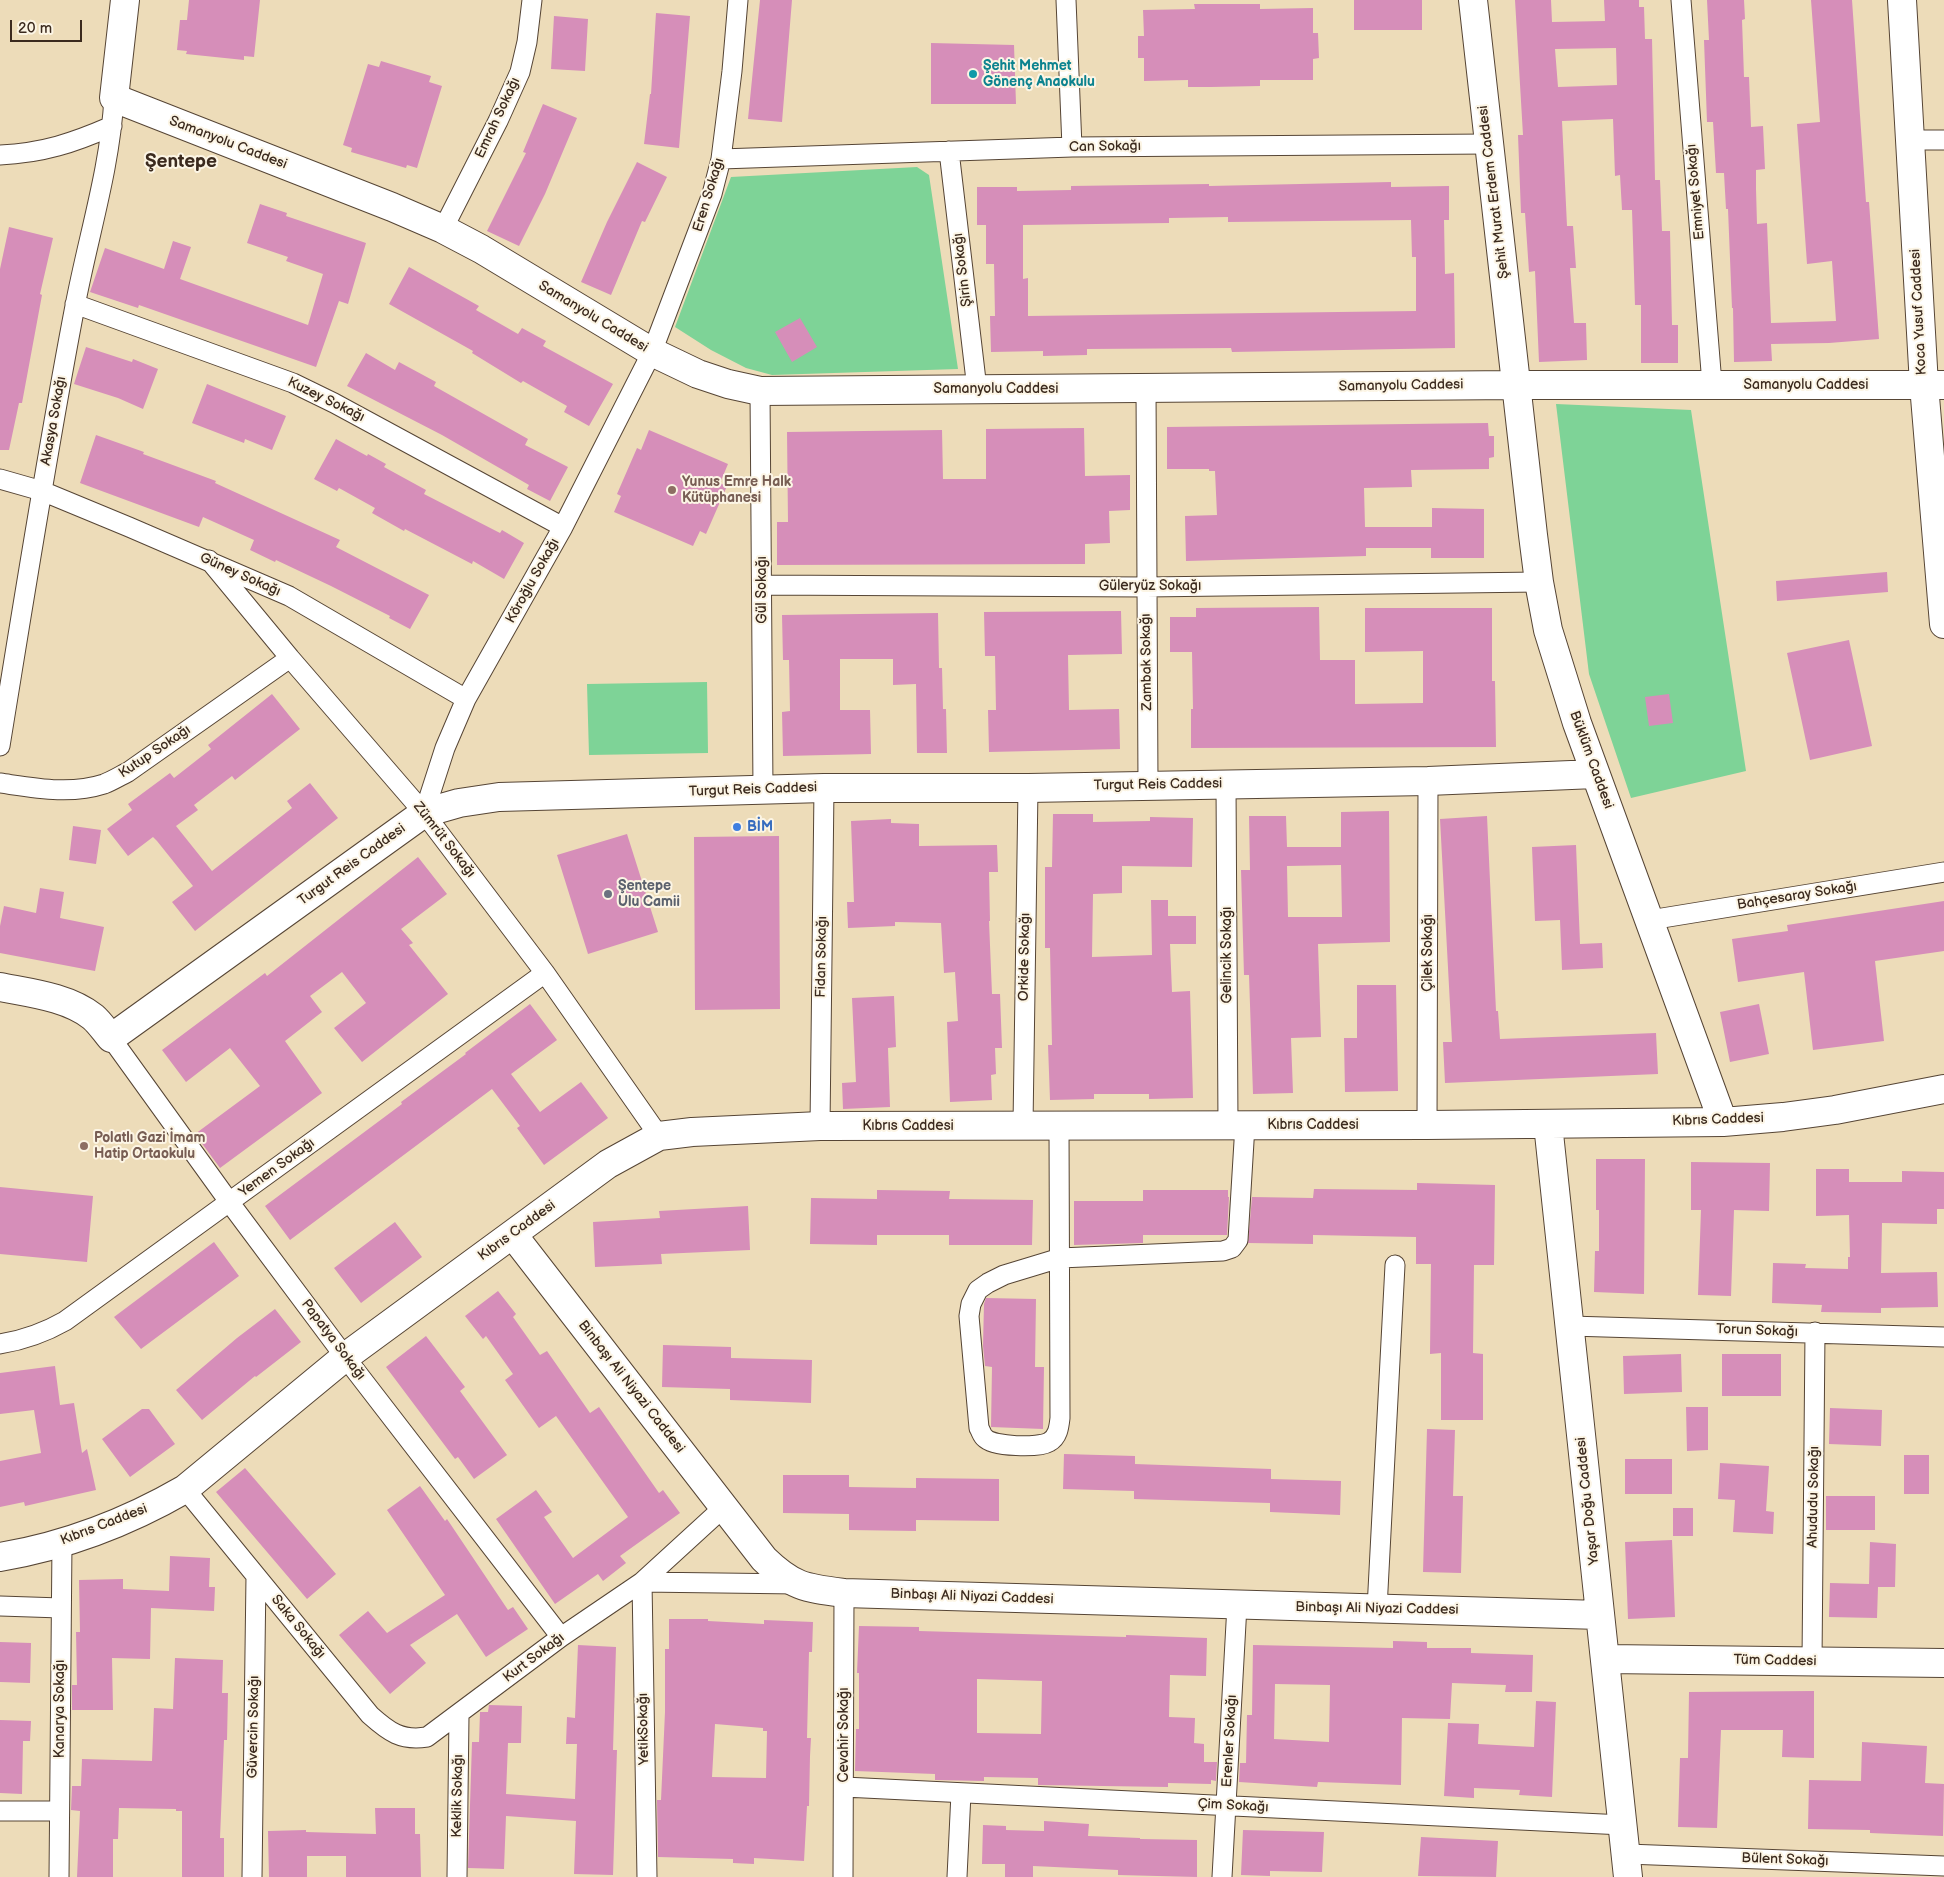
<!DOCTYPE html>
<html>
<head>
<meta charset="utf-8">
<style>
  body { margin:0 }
  #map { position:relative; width:1944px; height:1877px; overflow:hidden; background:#eddcb9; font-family:"Balsamiq Sans",sans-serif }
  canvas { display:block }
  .scale { position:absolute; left:10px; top:20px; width:72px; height:22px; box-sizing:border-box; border:2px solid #3b2a1e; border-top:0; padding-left:6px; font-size:15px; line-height:18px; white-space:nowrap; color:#3b2a1e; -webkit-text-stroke:4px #fcf5e5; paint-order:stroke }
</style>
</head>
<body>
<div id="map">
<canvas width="1944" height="1877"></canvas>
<div class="scale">20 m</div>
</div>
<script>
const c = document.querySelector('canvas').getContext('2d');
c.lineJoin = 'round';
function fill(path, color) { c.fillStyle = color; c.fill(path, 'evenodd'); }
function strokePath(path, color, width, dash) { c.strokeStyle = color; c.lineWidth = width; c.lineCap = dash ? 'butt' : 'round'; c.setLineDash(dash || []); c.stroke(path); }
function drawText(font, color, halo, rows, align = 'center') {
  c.font = font + ' "Balsamiq Sans",sans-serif'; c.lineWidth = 4; c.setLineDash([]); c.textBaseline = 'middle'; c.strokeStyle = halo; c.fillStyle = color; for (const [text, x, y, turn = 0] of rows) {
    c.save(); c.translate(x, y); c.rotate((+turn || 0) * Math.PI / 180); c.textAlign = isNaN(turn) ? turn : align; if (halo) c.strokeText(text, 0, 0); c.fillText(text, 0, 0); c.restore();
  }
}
fill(new Path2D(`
  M917 167 929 175 958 369 772 375 746 368 711 350 675 327 731 177Z
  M1556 404 1691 410 1746 771 1631 798 1589 674Z
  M707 682 708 753 589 755 587 684Z`), '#7ed397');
fill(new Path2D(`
  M189 0H260L254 57 244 56V60L186 54 187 51 177 50 180 20H187Z
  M760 0H792L782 122 748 119Z
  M1354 0H1422V30H1354Z
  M1515 0H1551L1552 22 1605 21 1604 0H1639V7H1644L1645 39H1652L1655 180H1660L1662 231H1670L1672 325H1678V363H1641V305H1635L1632 210H1622L1620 175 1615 176 1613 119 1562 121 1567 226H1573L1576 268H1570L1574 323H1586L1587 360 1539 362 1535 271 1529 272 1525 213H1521L1518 135H1523ZM1616 48 1617 85 1558 87 1555 49Z
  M1707 0H1744L1745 19 1742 20 1744 77H1749L1751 127 1763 126 1765 169 1756 170V189L1757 224 1767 223 1771 323 1836 321 1832 261 1807 264 1797 124 1820 122 1811 0H1852L1866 202H1869L1879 339 1829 343 1771 344 1772 361 1734 362 1733 308H1732L1728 209H1726L1724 173H1716L1713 122H1707L1704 40H1709Z
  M1194 4H1260V9L1313 8V33H1318L1319 58 1313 59V80H1260V86L1211 87H1188V80L1144 81V58H1138V36H1144L1143 10 1195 9Z
  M656 13 690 16 679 148 644 144 650 94H651Z
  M554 16 588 19 585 71 551 69Z
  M931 43 1014 45 1016 104H931Z
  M381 61 431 76 429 82 442 86 417 168 407 165 406 168 351 152 352 148 343 145 368 64 379 67Z
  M543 104 577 118 545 194 519 246 487 231 526 153 523 152Z
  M637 162 667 177 645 222 642 221 611 295 581 282 607 222Z
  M1391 182V187L1449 186V220H1444L1445 274 1454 273 1455 348 1232 352 1231 348 1087 349V355L1043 356V351L991 352 990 316H995L994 264H986V225H977V187H1017V191L1071 190V186L1209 184V186ZM1228 217V222L1411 220 1412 257H1416V311L1028 316V278L1023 279V225L1169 223V218Z
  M260 204 287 213 286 216 366 243 348 304 339 301 316 367 139 305 138 308 90 292 105 248 164 269 173 241 191 247 180 279 308 325 323 274 286 261 288 257 247 243Z
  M9 227 53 238 40 294 42 295 22 403H19L9 450H0V269Z
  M409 267 479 306 476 310 518 334 522 328 546 341 543 346 613 384 589 426 564 412 567 406 523 381 521 383 472 353 473 351 389 304Z
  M800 318 817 347 792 362 775 332Z
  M86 347 132 362 133 359 158 369 143 409 118 398 74 384Z
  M366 353 395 370 399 362 436 382 434 386 528 439 525 445 568 467 550 501 527 489 529 485 442 435 347 386Z
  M207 384 286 416 272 450 245 439 244 443 192 423Z
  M1488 423 1489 436H1494V457L1489 458V469L1411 470 1412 487 1364 488 1365 527H1432V508L1484 509V558H1431V548H1366V556L1186 561 1185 516 1217 515 1215 471H1209V469H1167V427Z
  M1084 428 1085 476 1130 475V510L1109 511 1110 543 1085 544V564L777 565V522H788L787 432 942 430 943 479H986V429Z
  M649 430 728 464 720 483 727 486 706 534 700 531 693 546 614 512 621 496 617 494 637 448 641 450Z
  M96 435 144 452 143 454 216 481 215 483 340 540 336 547 429 595 410 629 389 618 390 616 331 586 276 560 275 562 250 550 254 540 203 517 199 527 80 483Z
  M336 439 367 456 368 454 386 464 384 467 426 490 424 494 500 533 502 530 524 543 504 579 473 561 472 564 405 529 404 531 372 513 375 508 339 488 337 491 314 479Z
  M1887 572 1888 592 1777 601 1776 581Z
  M1319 607 1320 660H1355V704L1423 703V651L1365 652V608H1492V681H1495L1496 747 1191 748V709H1193L1192 652H1170V617H1196V608Z
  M1121 611 1122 654 1068 655 1069 710 1119 709 1120 749 989 752 988 710H996L995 656H985L984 612Z
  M938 613 939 668H942L943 709H946L947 753H917L916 684 893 685V659H840V710H870L871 754 783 756 782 712 790 711 789 660H783L782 615Z
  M1849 640 1872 746 1810 760 1787 653Z
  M272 694 300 729 235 780 232 776 194 805 198 810 176 826 212 871 292 808 287 801 310 783 338 818 195 931 172 902 193 886 157 841 153 837 128 856 107 829 132 810 128 804 170 773 174 778 211 749 208 745Z
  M1669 694 1673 723 1649 726 1645 697Z
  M1389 811 1390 942 1318 944 1321 1037 1291 1038 1293 1093 1253 1094 1249 975H1244L1241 870H1250L1249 816H1286L1287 847H1341V812ZM1341 865 1342 917H1288L1287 866Z
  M1053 814H1093V822L1150 821V817L1193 818 1192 867 1122 866V893L1093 894 1092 957 1152 955 1151 900H1168V916H1196V944H1170L1172 992 1190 991 1193 1098 1149 1099V1094H1094V1099L1050 1100 1048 1045H1052L1050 948H1045V867H1052Z
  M1487 816 1496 1011H1498L1500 1039 1656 1033 1658 1074 1445 1083 1443 1042H1452L1440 819Z
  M891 819V823L919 824V846L997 845 998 872H989L990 921H989L992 994H1000L1002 1048H995L996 1074 991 1075 992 1100 950 1102 947 1022 958 1021 955 972 944 973 941 923 895 922V926L848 928 847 902H854L851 821Z
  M73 826 101 830 96 864 69 860Z
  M627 834 658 932 588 954 557 855Z
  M779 836 780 1009 695 1010 694 837Z
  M1576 845 1580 944 1602 943 1603 968 1562 970 1560 920 1535 921 1532 847Z
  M418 857 447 894 401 929 413 943 409 945 448 994 362 1062 334 1028 366 1003 342 972 310 996 322 1012 285 1041 322 1093 220 1168 195 1134 260 1086 230 1048 186 1082 162 1050 265 973 267 976Z
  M40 888 64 892 60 918 104 927 95 971 0 953V926L4 906 36 913Z
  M1944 901V951L1875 961 1884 1041 1813 1050 1804 972 1738 982 1732 939 1788 931 1787 925Z
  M1357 985H1396L1398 1091 1345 1092 1344 1038H1357Z
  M894 996 896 1047 888 1048 890 1107 843 1109 842 1083 856 1082 852 998Z
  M530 1004 557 1040 511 1074 540 1112 581 1082 608 1118 544 1165 517 1128 520 1126 492 1089 290 1240 265 1206 402 1104 401 1102 466 1054 465 1053Z
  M1759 1004 1769 1054 1730 1062 1720 1012Z
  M1596 1159H1645L1644 1294 1594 1292 1595 1251H1599V1210H1596Z
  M1691 1162 1770 1163 1769 1211 1734 1210 1731 1296 1698 1295 1701 1210H1691Z
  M1816 1169H1849V1182H1902V1171L1944 1172V1209H1937V1224L1882 1223 1881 1273 1937 1272 1938 1307 1881 1308V1313L1821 1312 1822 1305 1772 1303 1773 1263 1806 1264 1805 1268 1848 1269V1257H1850L1849 1215 1816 1216Z
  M1417 1183 1495 1185 1494 1265H1474L1473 1353 1483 1354V1420H1441V1353L1430 1354 1431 1264H1416V1237L1313 1235V1244L1248 1243 1252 1197 1313 1198 1314 1189 1417 1190Z
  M0 1187 93 1196 87 1262 0 1254Z
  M877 1190 950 1191 949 1199 1033 1200 1032 1245H949V1235H877V1245L810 1244 811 1198 877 1199Z
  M1143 1190H1228V1197H1229L1227 1235H1143V1243L1074 1245V1201H1143Z
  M748 1206 750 1250 661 1254 662 1264 595 1267 593 1222 660 1218 659 1211Z
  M395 1222 422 1257 361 1303 334 1268Z
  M214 1242 239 1276 141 1349 114 1317Z
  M498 1291 516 1314 513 1317 540 1355 547 1351 590 1413 599 1407 659 1493 663 1490 680 1513 620 1556 626 1563 603 1581 598 1574 555 1604 496 1519 536 1490 552 1512 544 1517 573 1558 628 1517 556 1416 539 1428 505 1380 513 1374 486 1336 483 1339 465 1316Z
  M986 1298 1036 1299 1035 1367H1044L1043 1429 991 1427 992 1367 985 1366 983 1346 984 1304Z
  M275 1309 301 1342 256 1377 255 1376 202 1420 176 1390 237 1338Z
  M426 1336 465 1387 460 1391 507 1455 474 1479 458 1457 455 1459 386 1367Z
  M663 1345 731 1347V1358L812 1360 811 1403 730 1400V1389L662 1387Z
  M1681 1354 1682 1392 1624 1394 1623 1356Z
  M1722 1354H1781V1396H1722Z
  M55 1366 60 1405 74 1403 82 1453 87 1449 96 1490 25 1506 24 1502 0 1507V1461L41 1453 34 1410 0 1414V1373Z
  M1686 1407H1708V1450L1687 1451Z
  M1830 1408 1882 1410 1881 1446 1829 1444Z
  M142 1409H149L175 1444 130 1477 102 1439Z
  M1427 1429 1455 1430 1453 1496H1463L1461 1573 1423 1572Z
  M1064 1454 1135 1456V1464L1271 1469V1479L1341 1481 1340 1515 1270 1512V1503L1134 1499V1491L1063 1489Z
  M1904 1455H1929V1494H1904Z
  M1625 1459H1672V1494H1625Z
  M1720 1463 1769 1466 1766 1511 1774 1512 1773 1534 1733 1532 1735 1500 1718 1499Z
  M245 1468 336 1574 307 1599 216 1492Z
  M783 1475H849V1487L916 1488V1478L999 1479V1521L916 1520V1531L849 1530V1514L783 1513Z
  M420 1486 445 1521 447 1519 508 1610 513 1607 528 1629 486 1657 457 1614 410 1645 426 1663 390 1694 339 1635 368 1611 387 1633 445 1595 387 1510Z
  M1826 1496H1875V1530H1826Z
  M1673 1508H1693V1536H1673Z
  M1672 1540 1675 1617 1628 1619 1625 1542Z
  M1870 1542 1896 1544 1895 1587H1878L1877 1618 1829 1617 1830 1583 1869 1584Z
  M170 1556 210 1558 209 1587H215L214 1611 151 1608 150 1659 112 1658 113 1710H72V1685H77L76 1632H80L79 1580 123 1579V1589L169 1591Z
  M669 1619H708V1621L764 1624V1620L813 1622 812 1652H809L807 1738H811L810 1756 809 1806H807L804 1861 754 1858V1864L733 1863V1859L658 1857 657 1800H661L665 1712V1649H669ZM715 1724 763 1728V1731H767L766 1778 712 1777Z
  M859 1626 919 1627V1631L1126 1637V1635L1207 1638 1206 1676 1170 1675 1169 1717 1195 1718 1194 1743 1204 1744V1762H1217L1216 1781 1211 1780V1784L1168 1783V1787L1038 1785V1778L984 1777V1781L935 1780V1774L855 1771 856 1729H859V1673H857ZM977 1679 1042 1681 1041 1734 977 1733Z
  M1393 1641 1427 1642V1648H1471V1653L1533 1655 1532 1692H1505L1506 1685 1452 1683 1450 1719 1402 1718 1401 1785 1318 1782 1317 1787 1239 1782 1240 1763H1246L1247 1715H1252L1253 1645 1393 1648ZM1275 1684 1330 1685 1329 1742 1274 1739Z
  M0 1642 31 1643 30 1683 0 1682Z
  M578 1645 616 1647 613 1750H617L613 1875 574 1874 576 1821 506 1816 504 1869 468 1868 472 1742H479L480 1712H488L489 1705 522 1706 521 1743H508L506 1794 575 1799 577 1744H566L567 1717 575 1718Z
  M175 1658 223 1660 222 1693H228L227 1740H224L220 1838H224V1877H182V1811H176V1809L119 1808 118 1839H113V1877H77L80 1811 71 1810 72 1786H81L82 1759 152 1761 154 1708 173 1709Z
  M1814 1691V1758L1782 1757 1783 1730H1721L1717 1828 1678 1827 1680 1758H1688L1689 1692Z
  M1536 1701 1556 1702 1552 1797 1519 1795 1520 1790 1474 1788V1798L1444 1796 1448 1723 1479 1724 1478 1744 1534 1747Z
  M0 1720 31 1721 30 1741H23L22 1794 0 1793Z
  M1862 1742 1927 1746 1925 1783 1944 1784 1943 1836 1870 1833V1830L1808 1829 1809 1780 1861 1781Z
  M375 1808H415V1834H420L421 1877H346V1856H307V1877H269L268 1831 306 1830V1832L376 1834Z
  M1044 1821 1089 1824 1088 1836 1140 1838V1839L1197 1840V1877L1118 1875V1870L1033 1866V1877H1005V1864H982L983 1825 1006 1826V1830L1044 1831Z
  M1243 1830 1324 1832 1322 1872 1270 1871V1876L1241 1875Z
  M1421 1837 1498 1841 1496 1877 1418 1876Z`), '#d68eb9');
const street = new Path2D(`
  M1066 0 1072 147
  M1681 0 1712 384
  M1909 140H1944
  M949 151 977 389
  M0 155C43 153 73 143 112 126
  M721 159 1072 147 1489 144
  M443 229 498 121 520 72 527 42 532 0
  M75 304 293 383 334 403 563 527
  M1146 388 1148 785
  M760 391 763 790
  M0 479 42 491 129 527 289 596 466 699
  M209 560 290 658 424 813 545 973 659 1136
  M762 585 1146 587 1539 582
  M0 746C24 599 47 452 75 306 88 237 110 169 114 98
  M0 783C35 788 70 795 104 784 112 781 120 776 128 772L290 658
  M1226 785 1228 1125
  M424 813 445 748 466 699 563 527 652 352 712 194 721 159 732 71 738 0
  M1650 920 1944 872
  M111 1038 230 1203 345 1357 561 1637
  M1023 1125 1028 788
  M1427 1125 1428 781
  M820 1126 824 788
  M1059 1126 1060 1418C1059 1427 1058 1437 1049 1442 1039 1448 993 1447 985 1438 982 1436 981 1431 979 1428L969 1316 971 1304 978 1290 988 1283 1004 1275 1060 1258 1223 1251 1232 1248 1238 1240 1245 1125
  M1570 1326 1944 1337
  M0 1344C24 1340 44 1333 65 1321L545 973
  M185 1489 370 1715C389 1732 401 1741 427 1737L561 1637 642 1582 724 1507
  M0 1606 61 1608
  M1377 1609 1395 1265
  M1812 1661 1815 1332
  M844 1787 1623 1825
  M0 1811H59
  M1627 1854 1944 1866
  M59 1877 62 1542
  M252 1877 256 1576
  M457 1877 459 1715
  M647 1877 642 1582 798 1584
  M843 1877 844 1593
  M957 1877 961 1793
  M1222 1877 1237 1605`);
const secondary = new Path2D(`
  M125 0 114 98 392 207 443 229 481 249 652 352 698 374 728 384 760 391 1517 385H1944
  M1473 0 1533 535 1539 582 1548 630 1577 723 1723 1122
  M1902 0 1924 385 1944 624
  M0 987C30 993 68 997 93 1017 100 1023 105 1031 111 1038L424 813 459 803 499 797 824 788H1028L1428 781 1595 774
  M1548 1124 1628 1877
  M513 1235 764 1559C793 1587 805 1588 844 1593L1600 1615
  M0 1557C65 1546 128 1522 185 1489L345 1357 608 1164 659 1136 692 1132 820 1126 1427 1125 1723 1122 1783 1117 1835 1110 1944 1089
  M1606 1659 1944 1663`);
strokePath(street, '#564535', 21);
strokePath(secondary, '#564535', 30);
strokePath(street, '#fff', 19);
strokePath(secondary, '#fff', 28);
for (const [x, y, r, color] of [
  [973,74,5,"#0f9aa8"],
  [672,490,5,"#8d6e63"],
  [737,827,5,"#3f7fe0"],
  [608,894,5,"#6b7280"],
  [84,1146,5,"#8d6e63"]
]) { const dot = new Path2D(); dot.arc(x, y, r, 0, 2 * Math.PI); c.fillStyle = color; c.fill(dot); strokePath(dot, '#fcf5e5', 2); }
drawText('bold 14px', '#0d838f', '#fcf5e5', [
  ["Şehit Mehmet",983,66],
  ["Gönenç Anaokulu",983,82]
], 'left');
drawText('14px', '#3b2a1e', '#fcf5e5', [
  ["Emrah Sokağı",498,118,-65],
  ["Samanyolu Caddesi",228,143,21],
  ["Can Sokağı",1105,147,-1],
  ["Şehit Murat Erdem Caddesi",1494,192,-97],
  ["Emniyet Sokağı",1696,192,-95],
  ["Eren Sokağı",709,195,-73],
  ["Şirin Sokağı",963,270,-97],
  ["Koca Yusuf Caddesi",1919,312,-93],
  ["Samanyolu Caddesi",593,317,31],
  ["Samanyolu Caddesi",1806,385],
  ["Samanyolu Caddesi",1401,386,-1],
  ["Samanyolu Caddesi",996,389],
  ["Kuzey Sokağı",326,400,26],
  ["Akasya Sokağı",54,421,-80],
  ["Güney Sokağı",240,575,24],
  ["Köroğlu Sokağı",533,581,-61],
  ["Güleryüz Sokağı",1150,586],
  ["Gül Sokağı",762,590,-90],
  ["Zambak Sokağı",1147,662,-91],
  ["Kutup Sokağı",155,752,-34],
  ["Büklüm Caddesi",1591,760,70],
  ["Turgut Reis Caddesi",1158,785,-1],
  ["Turgut Reis Caddesi",753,790,-2],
  ["Zümrüt Sokağı",444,840,52],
  ["Turgut Reis Caddesi",352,865,-36],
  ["Bahçesaray Sokağı",1797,896,-9],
  ["Çilek Sokağı",1428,953,-90],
  ["Gelincik Sokağı",1227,955,-90],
  ["Fidan Sokağı",822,957,-89],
  ["Orkide Sokağı",1025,957,-89],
  ["Kıbrıs Caddesi",1718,1120,-2],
  ["Kıbrıs Caddesi",1313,1125],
  ["Kıbrıs Caddesi",908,1126],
  ["Yemen Sokağı",277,1168,-36],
  ["Kıbrıs Caddesi",517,1231,-36],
  ["Torun Sokağı",1757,1331,2],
  ["Papatya Sokağı",333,1340,53],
  ["Binbaşı Ali Niyazi Caddesi",631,1387,52],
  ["Ahududu Sokağı",1814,1497,-89],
  ["Yaşar Doğu Caddesi",1588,1501,-96],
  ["Kıbrıs Caddesi",104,1525,-21],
  ["Binbaşı Ali Niyazi Caddesi",972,1597,2],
  ["Binbaşı Ali Niyazi Caddesi",1377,1609,1],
  ["Saka Sokağı",298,1627,51],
  ["Kurt Sokağı",534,1658,-37],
  ["Tüm Caddesi",1775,1661,1],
  ["Kanarya Sokağı",60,1709,-90],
  ["Güvercin Sokağı",254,1727,-89],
  ["YetikSokağı",644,1729,-91],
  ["Cevahir Sokağı",844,1735,-90],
  ["Erenler Sokağı",1230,1741,-87],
  ["Keklik Sokağı",458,1796,-89],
  ["Çim Sokağı",1233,1806,3],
  ["Bülent Sokağı",1785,1860,2]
]);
drawText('bold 14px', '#785e54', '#fcf5e5', [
  ["Yunus Emre Halk",682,482],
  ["Kütüphanesi",682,498],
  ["Polatlı Gazi İmam",94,1138],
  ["Hatip Ortaokulu",94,1154]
], 'left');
drawText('bold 14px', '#366cbe', '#fcf5e5', [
  ["BİM",747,827]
], 'left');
drawText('bold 14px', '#5b616d', '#fcf5e5', [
  ["Şentepe",618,886],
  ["Ulu Camii",618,902]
], 'left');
drawText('bold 19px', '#3b2a1e', '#fcf5e5', [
  ["Şentepe",181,162]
]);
</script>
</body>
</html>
